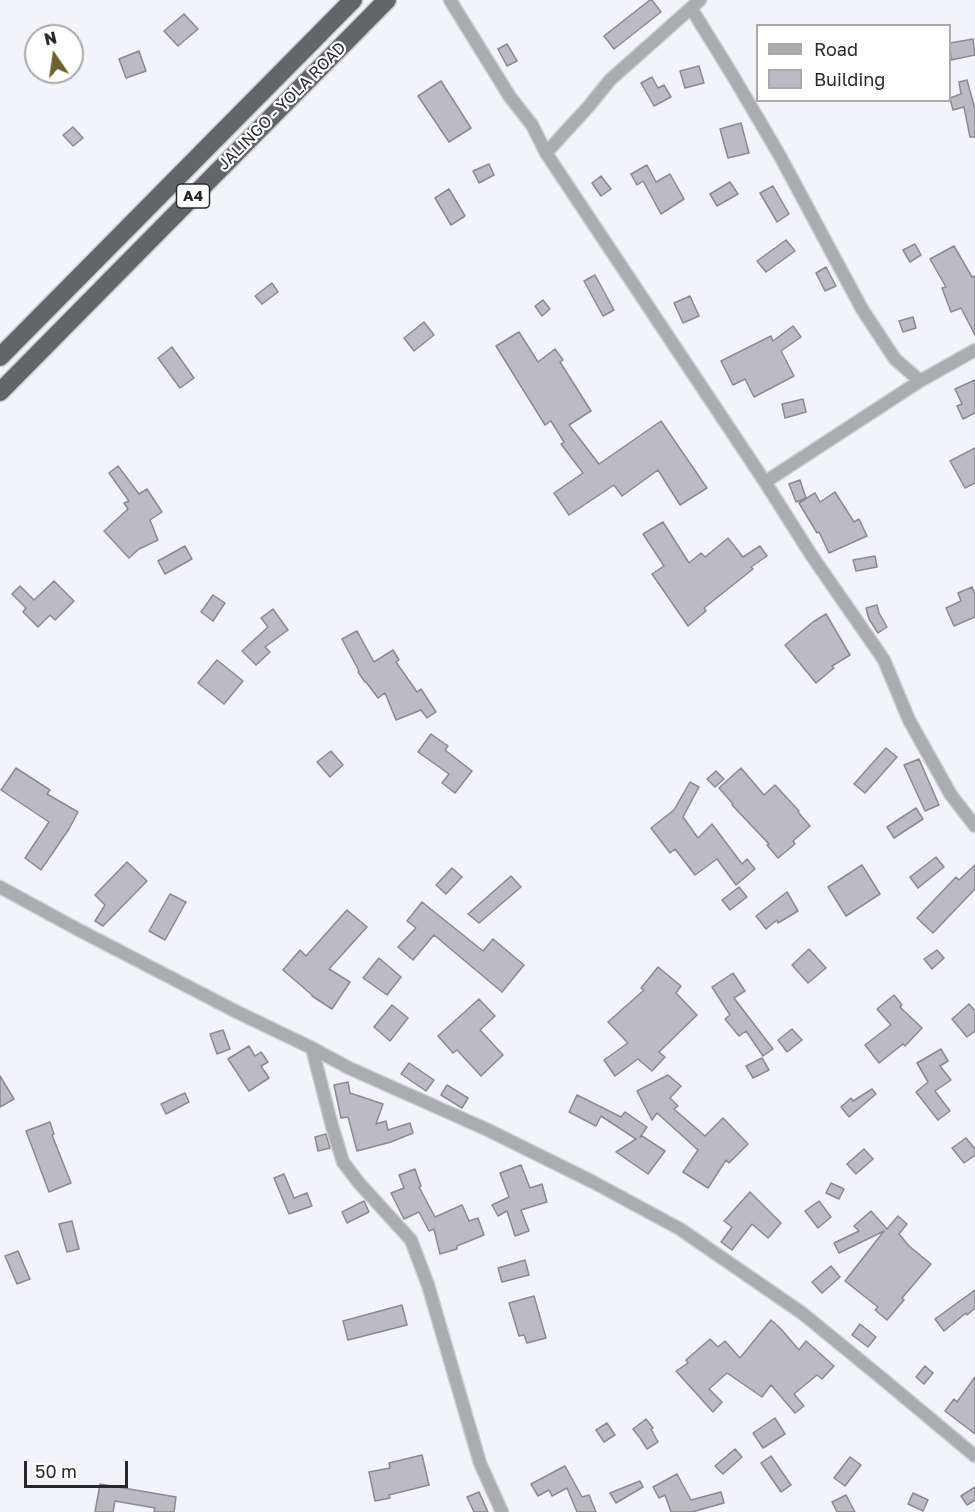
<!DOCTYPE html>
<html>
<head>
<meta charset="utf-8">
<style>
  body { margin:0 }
  #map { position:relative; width:975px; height:1512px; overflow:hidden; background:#f3f4fa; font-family:"Golos Text",sans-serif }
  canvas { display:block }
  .legend { position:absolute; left:756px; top:24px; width:195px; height:78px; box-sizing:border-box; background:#fff; border:2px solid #a9a9aa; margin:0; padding:8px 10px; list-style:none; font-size:18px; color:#28282b }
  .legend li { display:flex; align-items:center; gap:12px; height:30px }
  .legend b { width:30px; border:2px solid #a9a9aa }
  .north { position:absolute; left:24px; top:24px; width:60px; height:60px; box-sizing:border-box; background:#fff; border:2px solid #a9a9aa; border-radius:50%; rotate:347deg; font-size:16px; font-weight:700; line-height:24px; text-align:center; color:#28282b }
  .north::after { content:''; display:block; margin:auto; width:21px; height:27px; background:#6f602d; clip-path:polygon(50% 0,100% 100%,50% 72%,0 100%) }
  .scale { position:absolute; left:24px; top:1461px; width:104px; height:27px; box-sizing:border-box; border:3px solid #28282b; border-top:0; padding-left:8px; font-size:18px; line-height:21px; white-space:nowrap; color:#28282b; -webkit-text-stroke:4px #fff; paint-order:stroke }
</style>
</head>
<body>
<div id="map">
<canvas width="975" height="1512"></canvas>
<ul class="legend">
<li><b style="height:8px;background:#aaacae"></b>Road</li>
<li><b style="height:16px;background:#bbbbc1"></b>Building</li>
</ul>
<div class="north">N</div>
<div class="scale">50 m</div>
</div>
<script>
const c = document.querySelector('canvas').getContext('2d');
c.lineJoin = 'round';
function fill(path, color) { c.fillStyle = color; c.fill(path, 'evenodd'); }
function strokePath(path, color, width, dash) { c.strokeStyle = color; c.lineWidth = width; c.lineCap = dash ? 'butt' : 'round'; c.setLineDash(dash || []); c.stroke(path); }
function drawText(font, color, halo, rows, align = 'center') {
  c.font = font + ' "Golos Text",sans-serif'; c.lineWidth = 4.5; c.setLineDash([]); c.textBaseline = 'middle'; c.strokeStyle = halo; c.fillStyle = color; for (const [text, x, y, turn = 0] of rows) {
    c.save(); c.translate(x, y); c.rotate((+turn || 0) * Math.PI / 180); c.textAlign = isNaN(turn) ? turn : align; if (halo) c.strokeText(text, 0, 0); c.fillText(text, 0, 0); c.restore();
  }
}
const building = new Path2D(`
  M650 0H652L661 12 614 49 604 36Z
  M184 14 198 29 178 46 164 31Z
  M973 39 975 55 951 60 950 43Z
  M507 44 517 61 507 66 498 49Z
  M139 51 146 71 126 78 119 59Z
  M699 66 704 83 685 88 680 71Z
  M652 77 658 88 664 85 671 97 654 106 641 83Z
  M967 80 975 109V137H970L964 107 953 110 950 98 961 94 959 82Z
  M441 81 471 128 449 142 418 96Z
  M741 123 749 153 728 158 720 129Z
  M73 127 83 138 73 146 63 135Z
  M489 164 494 175 479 183 473 171Z
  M647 165 656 182 670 174 684 199 661 214 643 181 637 185 631 174Z
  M601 176 611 189 601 196 592 183Z
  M730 182 738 194 717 206 710 194Z
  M773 186 789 214 777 222 760 193Z
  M449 189 465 216 451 225 435 198Z
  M786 240 795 251 766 272 757 261Z
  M915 244 921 255 910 262 903 250Z
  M954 246 972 277 975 276V335L961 308 951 312 942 288 946 287 930 259Z
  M826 267 836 286 825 291 816 273Z
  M595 275 614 310 603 316 584 281Z
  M272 283 278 292 262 304 255 296Z
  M690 296 699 316 683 323 674 303Z
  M543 300 550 309 542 316 535 306Z
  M913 317 916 328 903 332 899 321Z
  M424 322 434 335 414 351 404 338Z
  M793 326 801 337 781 351 794 376 754 397 745 379 733 385 721 361 771 336 773 341Z
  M519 332 538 362 555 349 563 360 560 362 591 411 569 425 599 464 661 421 707 488 680 505 658 470 622 496 614 485 569 515 554 493 583 473 561 444 564 442 551 421 545 425 496 346Z
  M172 347 194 378 180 388 158 358Z
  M975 380V413L963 419 957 406 962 404 955 389Z
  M803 399 806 412 785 418 782 404Z
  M975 448V483L965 488 950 461Z
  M118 466 139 494 147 489 162 512 150 520 158 540 139 549 129 558 104 531 128 509 124 503 129 501 109 473Z
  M800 480 806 498 796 502 789 484Z
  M835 492 854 522 859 519 867 536 829 553 819 532 817 533 799 503 815 493 820 502Z
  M663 522 689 563 701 553 705 557 728 538 743 557 760 546 767 556 751 567 753 569 704 608 706 611 688 626 652 574 664 566 643 534Z
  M185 546 192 559 165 574 158 561Z
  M875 556 877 567 856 571 853 560Z
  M54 581 74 601 55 620 50 615 38 627 23 612 26 608 12 594 20 586 34 600Z
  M972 587 975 594V617L954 626 946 608 961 601 958 593Z
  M213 595 225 603 213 621 201 612Z
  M877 605 879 613 887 627 878 633 869 619 866 608Z
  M273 609 288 630 265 647 270 652 256 665 242 651 268 627 261 618Z
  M826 614 850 655 832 666 834 668 816 683 785 645 813 622Z
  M357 631 374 662 393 650 399 660 396 662 417 692 421 689 436 712 427 718 421 710 396 720 385 693 378 698 366 682H365L358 672 359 671 342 639Z
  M217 660 243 681 224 704 198 683Z
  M431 734 448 746 445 750 472 771 455 793 442 783 449 774 418 752Z
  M886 748 897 757 865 793 854 784Z
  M331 751 343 765 330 777 317 762Z
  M919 759 939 805 925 811 904 765Z
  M16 768 50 790 47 794 78 812 69 829 41 870 25 858 49 822 1 790Z
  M741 768 764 795 775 785 799 811 798 812 810 826 793 841 795 844 778 858 767 845 769 844 732 805 733 804 719 788Z
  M716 771 724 779 715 787 707 779Z
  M690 782 699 787 683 817 698 838 712 824 742 864 747 859 755 869 736 885 717 859 695 875 675 849 670 853 651 828 674 810Z
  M916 808 923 819 894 838 887 827Z
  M936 857 944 867 918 888 910 877Z
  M127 862 147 881 103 926 95 921 105 905 95 895Z
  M862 865 880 894 846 916 828 887Z
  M975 865V889L933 933 917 918 956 877 959 880Z
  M452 868 462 877 446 894 436 885Z
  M511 876 521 887 479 923 468 914Z
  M739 887 747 897 730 910 722 900Z
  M787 892 798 911 778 923 777 920 766 929 756 916Z
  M170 894 186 902 165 940 149 931Z
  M422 902 483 951 493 939 524 965 502 992 434 935 413 960 398 947 416 928 407 921Z
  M347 910 367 927 329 969 350 982 332 1009 312 996V995L283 970 300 950 306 956Z
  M809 949 826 968 808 983 792 965Z
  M937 950 944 958 932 969 924 959Z
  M379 958 401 977 387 995 363 978Z
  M658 967 681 986 676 993 697 1015 659 1052 665 1057 652 1071 638 1059 615 1076 604 1060 628 1043 608 1022 644 990 641 988Z
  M733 973 745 991 734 998 773 1049 763 1056 746 1031 739 1036 725 1019 730 1015 712 987Z
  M894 995 902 1005 900 1007 922 1028 905 1046 903 1044 879 1063 865 1045 891 1025 877 1009Z
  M479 999 495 1016 480 1030 503 1055 481 1076 457 1050 453 1053 438 1036Z
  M969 1004 975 1011V1031L967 1037 952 1019Z
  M392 1005 408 1018 390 1041 374 1027Z
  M792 1029 802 1040 787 1052 778 1040Z
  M223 1030 230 1049 217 1054 210 1034Z
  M249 1046 255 1056 261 1052 268 1062 261 1066 269 1078 249 1091 228 1059Z
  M941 1049 948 1061 940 1066 951 1080 935 1091 950 1111 938 1120 916 1092 928 1082 917 1063Z
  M762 1058 769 1070 753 1078 746 1066Z
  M409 1063 434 1080 426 1091 401 1074Z
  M668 1075 681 1086 670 1098 678 1106 674 1109 705 1136 723 1118 748 1144 729 1163 726 1160 708 1188 683 1172 698 1150 657 1113 652 1120 637 1091Z
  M0 1076 14 1099 0 1107Z
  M348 1082 350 1093 383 1104 376 1124 386 1121 388 1130 410 1123 413 1133 391 1142 357 1151 348 1117 341 1118 334 1085Z
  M447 1085 468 1098 462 1108 441 1095Z
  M872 1089 876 1094 849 1117 841 1107 851 1098 853 1101Z
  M185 1093 189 1102 166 1114 161 1104Z
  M577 1095 621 1117 625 1112 647 1127 640 1137 642 1136 665 1151 648 1174 616 1152 636 1139 601 1116 596 1126 569 1112Z
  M50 1122 54 1134 52 1135 71 1183 49 1192 26 1131Z
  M326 1134 330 1148 318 1151 315 1137Z
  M966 1138 975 1149V1155L964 1163 952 1148Z
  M864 1149 873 1159 856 1174 847 1164Z
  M521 1165 530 1188 542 1184 547 1202 521 1210 529 1231 515 1236 507 1211 498 1216 492 1205 509 1197 500 1173Z
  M415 1169 421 1186 419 1187 435 1217 462 1205 469 1221 478 1218 484 1235 457 1246V1249L440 1254 434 1229 429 1231 419 1212 404 1219 391 1193 404 1188 399 1175Z
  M284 1174 294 1198 307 1193 312 1206 289 1214 274 1178Z
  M831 1183 844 1189 839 1199 826 1193Z
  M750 1192 781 1223 768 1238 752 1224 732 1250 721 1242 732 1227 724 1221Z
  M364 1201 369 1212 347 1223 342 1212Z
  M819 1201 831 1217 818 1228 805 1211Z
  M871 1211 887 1229 898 1216 907 1224 899 1234 909 1246 931 1264 902 1298 904 1300 887 1320 875 1310 878 1307 845 1281 884 1231 839 1253 834 1243 859 1231 854 1226Z
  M72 1221 79 1249 67 1252 59 1224Z
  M18 1251 30 1279 17 1284 5 1256Z
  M525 1260 529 1275 502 1282 498 1268Z
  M831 1266 840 1277 822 1293 812 1282Z
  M975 1290V1308L967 1315 966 1313 944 1331 935 1319Z
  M534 1296 546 1338 527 1343 524 1335 519 1336 509 1303Z
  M402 1305 407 1325 348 1340 343 1321Z
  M771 1320 781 1329 799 1350 806 1341 834 1366 822 1379 817 1375 794 1394 804 1406 795 1413 771 1385 762 1397 727 1373 709 1389 722 1402 713 1412 676 1371 688 1363 686 1360 710 1339 718 1347 725 1341 740 1358Z
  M860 1324 876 1337 868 1347 852 1335Z
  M925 1366 933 1373 924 1384 916 1377Z
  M975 1377V1434L945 1411 954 1399 957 1402Z
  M775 1418 785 1434 763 1448 753 1433Z
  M646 1419 653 1428 651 1429 658 1442 647 1449 640 1438 633 1429Z
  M607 1423 615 1435 604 1442 596 1430Z
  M735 1449 742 1457 723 1474 715 1466Z
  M422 1455 429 1485 389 1495 390 1498 375 1501 369 1472 390 1468 389 1463Z
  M771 1456 791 1485 781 1492 761 1463Z
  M850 1457 861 1465 845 1486 834 1478Z
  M565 1466 582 1497 589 1495 596 1512H577L567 1488 552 1496 549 1490 538 1496 531 1484Z
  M677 1474 691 1500 721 1492 724 1503 692 1512H671L665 1495 659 1498 653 1487Z
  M640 1481 643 1487 616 1503 610 1493Z
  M100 1484 176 1497 174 1512H154L155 1508 115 1501 113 1512H95Z
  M975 1487V1500L967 1505 961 1496Z
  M479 1492 488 1512H474L467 1497Z
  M913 1493 928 1500 923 1511 908 1504Z
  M846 1495 855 1512H837L832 1502Z`);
fill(building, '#bbbbc1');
strokePath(building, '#8a8a8f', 1.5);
const minor = new Path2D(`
  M450 0 510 97 532 125 546 153 765 482 812 556 884 660 909 720 951 795 975 826
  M691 8 733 76 780 156 862 309 895 359 920 381
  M546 153 589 106 610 80 700 0
  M765 482 920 381 975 350
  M0 887 77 929 237 1012 312 1048 349 1068 488 1130 593 1182 680 1229 802 1313 884 1380 975 1456
  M312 1048 332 1126 343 1162 359 1183 411 1240 428 1285 480 1463 502 1512`);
const trunk = new Path2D(`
  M0 357 353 0
  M0 392 387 0`);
strokePath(minor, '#cecfd5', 15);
strokePath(trunk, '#cecfd5', 21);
strokePath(minor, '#aaacae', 12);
strokePath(trunk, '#626669', 18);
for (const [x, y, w] of [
  [193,196,33]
]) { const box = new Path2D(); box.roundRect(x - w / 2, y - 12, w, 24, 4.5); c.fillStyle = '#fff'; c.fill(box); strokePath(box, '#28282b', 1.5); }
drawText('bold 15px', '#28282b', null, [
  ["A4",193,196]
]);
drawText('16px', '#28282b', '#fff', [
  ["JALINGO - YOLA ROAD",282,106,-45]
]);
</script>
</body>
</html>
